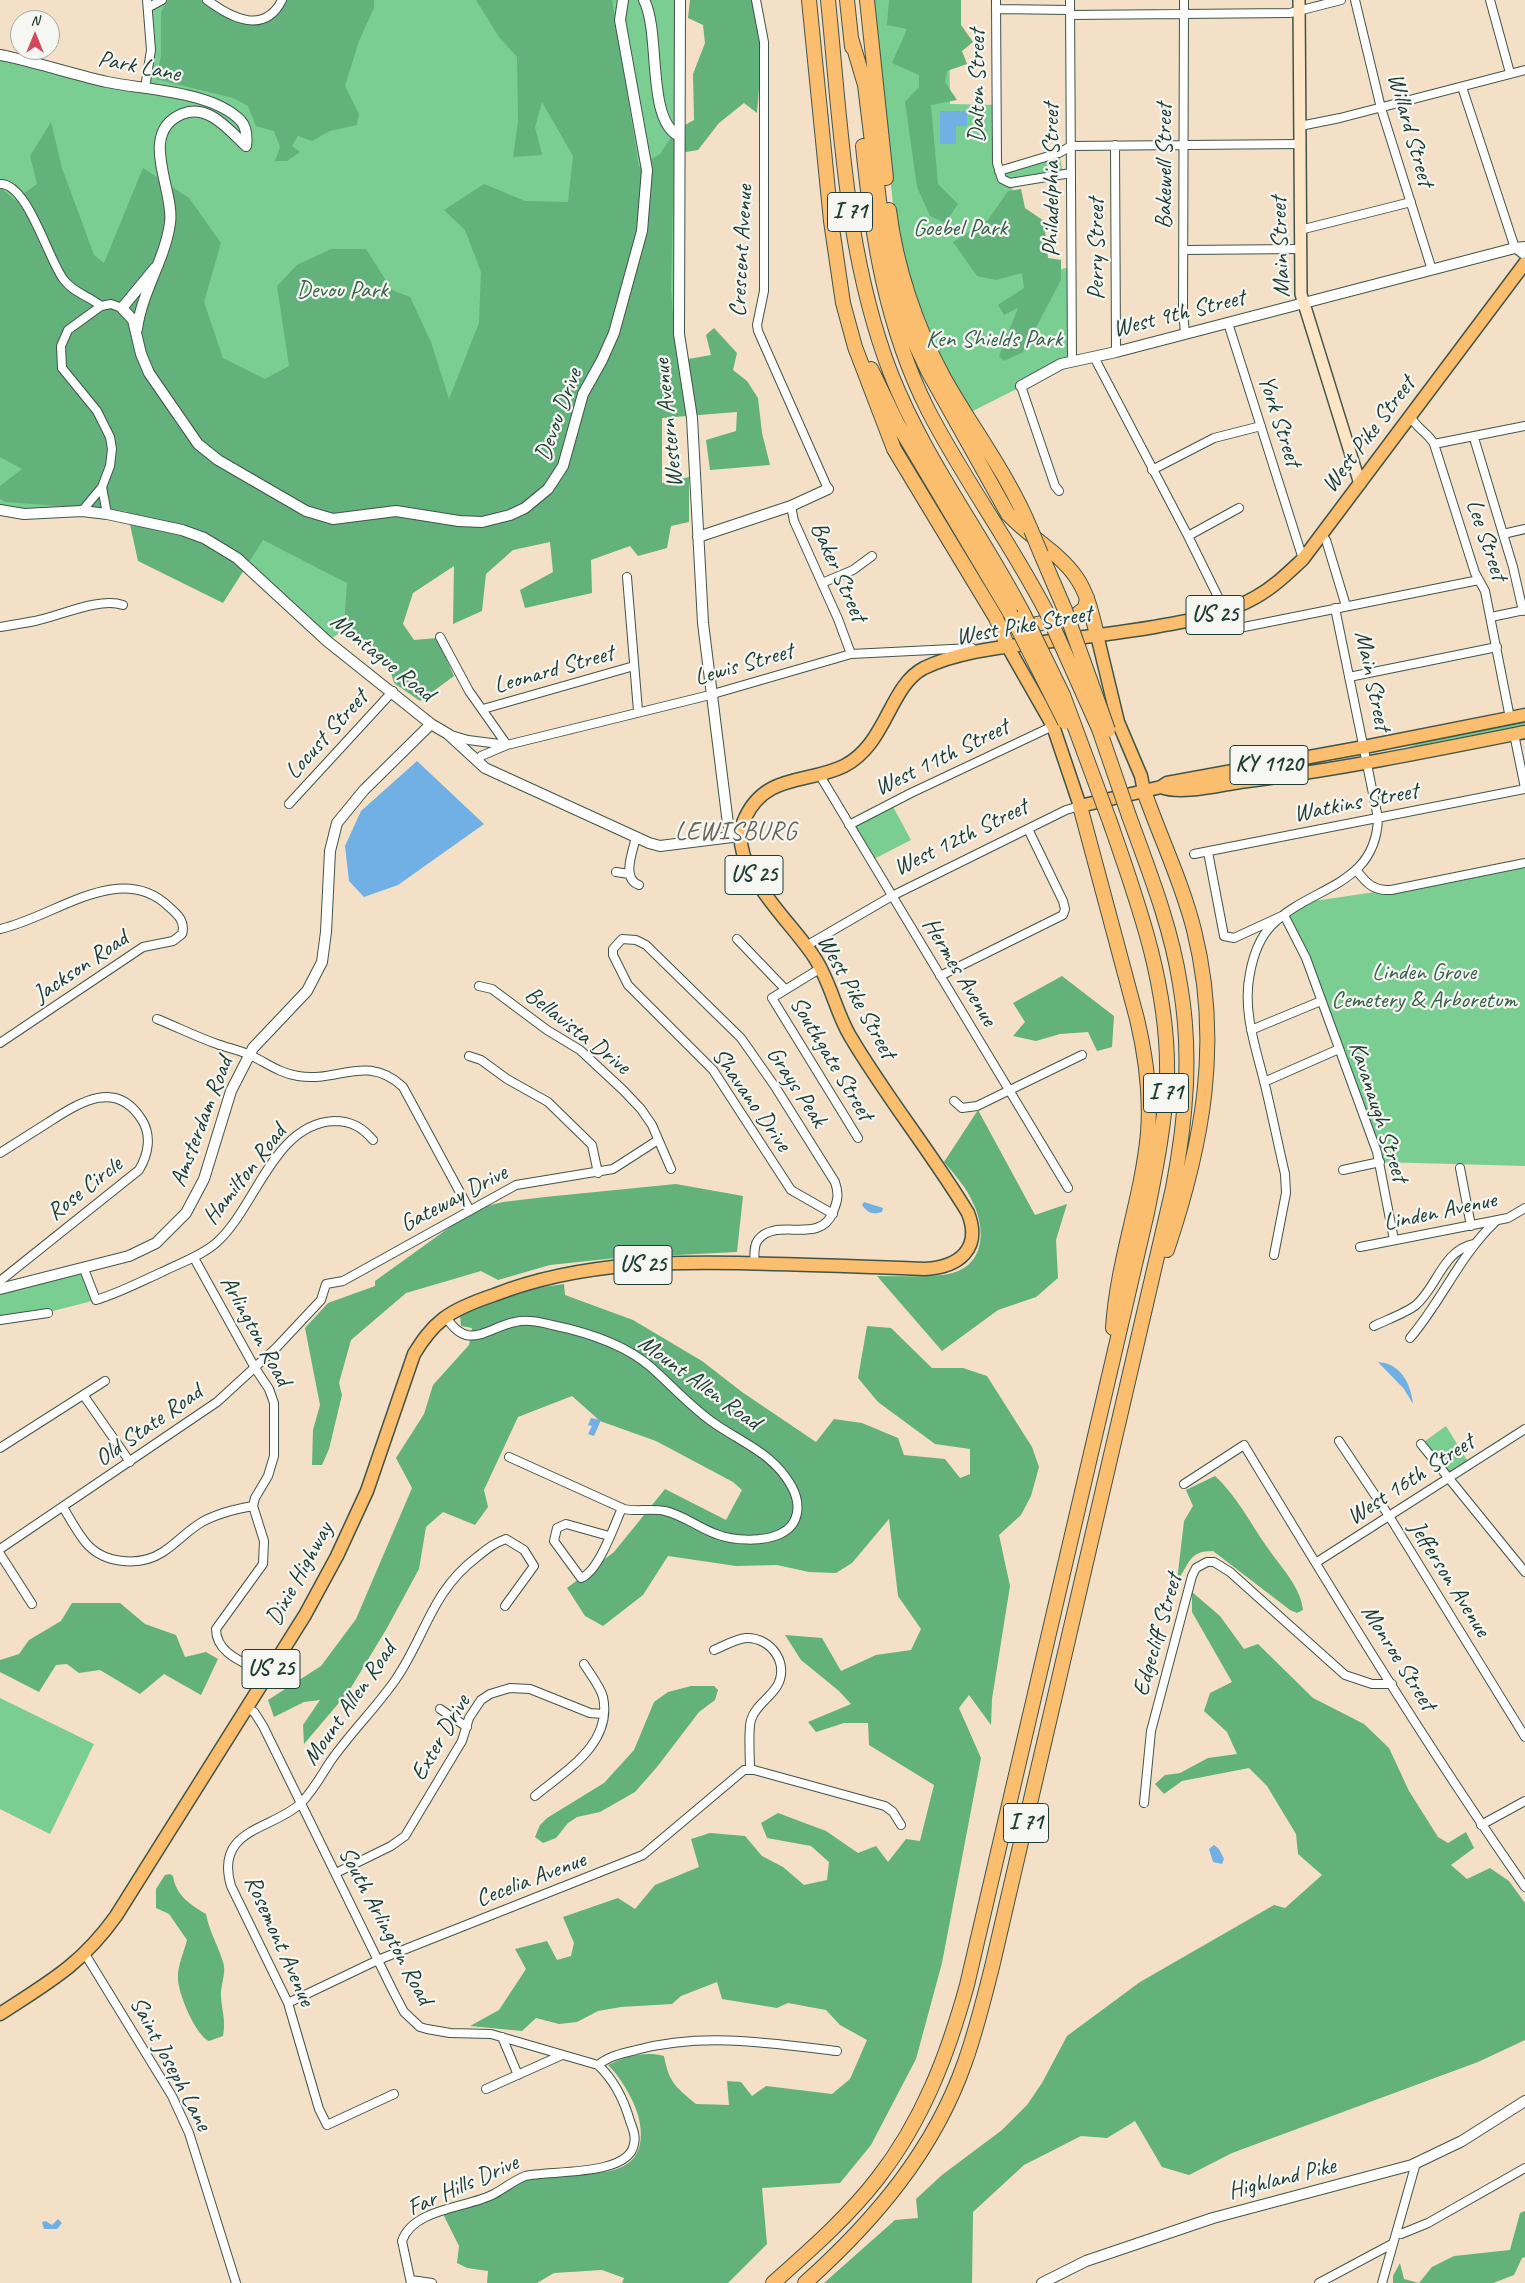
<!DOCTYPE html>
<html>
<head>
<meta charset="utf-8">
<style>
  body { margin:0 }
  #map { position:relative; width:1525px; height:2283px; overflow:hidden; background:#f4e0c6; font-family:Caveat,sans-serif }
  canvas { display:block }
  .north { position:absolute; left:10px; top:10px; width:50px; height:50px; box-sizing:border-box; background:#f6f6f2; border:1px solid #a0aca6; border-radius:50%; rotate:0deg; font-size:14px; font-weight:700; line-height:20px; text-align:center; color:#1f3d34 }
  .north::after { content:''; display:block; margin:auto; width:18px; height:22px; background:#d1495b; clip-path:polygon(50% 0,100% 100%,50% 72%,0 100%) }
</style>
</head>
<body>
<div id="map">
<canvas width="1525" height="2283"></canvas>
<div class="north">N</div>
</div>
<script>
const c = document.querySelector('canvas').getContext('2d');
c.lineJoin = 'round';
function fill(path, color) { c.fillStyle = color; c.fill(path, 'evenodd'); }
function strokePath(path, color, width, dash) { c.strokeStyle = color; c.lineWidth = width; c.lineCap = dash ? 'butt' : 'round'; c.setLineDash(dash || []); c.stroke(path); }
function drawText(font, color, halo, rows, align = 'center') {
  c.font = font + ' Caveat,sans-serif'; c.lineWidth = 4.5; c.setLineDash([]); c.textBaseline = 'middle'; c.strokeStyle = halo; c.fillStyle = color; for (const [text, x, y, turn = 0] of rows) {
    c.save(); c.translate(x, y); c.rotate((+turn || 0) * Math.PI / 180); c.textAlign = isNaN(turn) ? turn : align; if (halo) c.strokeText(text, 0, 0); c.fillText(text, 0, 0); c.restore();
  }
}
fill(new Path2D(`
  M162 0H207L232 17H266L282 0H680L679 322 686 382 587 432 454 563 327 641 237 558 107 514 0 510V55L144 88 150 62 149 7Z
  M871 0H949L950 104 997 105V163L1002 169 1059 153 1063 173 1011 184 1034 275 1071 267 1072 361 969 413 935 351 908 278 894 213Z
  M1525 720V725L1406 748 1434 738Z
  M891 803 911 840 870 861 849 825Z
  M1525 863V1166L1380 1162 1329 1020 1284 915 1300 903 1396 889Z
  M84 1269 96 1300 45 1313 0 1320V1289Z
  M1446 1426 1470 1465 1449 1479 1421 1444Z
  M0 1698 94 1744 50 1834 0 1809Z`), '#7ace91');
fill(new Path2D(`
  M168 0H207L232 17H266L282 0H374V8L359 41 345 86 359 114 357 125 330 131 312 141 298 136 292 146 300 152 287 161H275L280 147 274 131 256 126 248 106 233 98 156 79 161 56V12Z
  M476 0H612L639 167 660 154 676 130 694 120 693 74 705 43 703 25 688 18 690 0H753L761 33V65L757 113 744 103 719 123 698 150 674 154 671 290 677 361 711 355 706 335 714 328 737 353 733 370 747 381 758 398 762 433 770 465 710 470 706 440 736 431 737 412 662 418V483L689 477V522L671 526 667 548 638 556 630 546 591 560 592 593 525 608 520 590 553 572 550 542 513 550 486 574 482 611 453 624 454 566 413 593 403 624 414 640 437 638 454 676 420 701 394 683 388 662 344 627 347 583 263 540 223 603 138 561 127 511 5 502 0 499V486L22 469 0 457V190L2 189 15 200 37 184 30 156 51 122 62 168 94 255 104 263 143 168 189 198 221 243 204 302 223 358 265 379 289 366 277 286 297 265 331 249H366L392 290 410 297 431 342 449 399 479 323 481 272 465 230 444 210 484 184 525 201 568 202 573 156 542 102 535 127 542 155 513 157 518 121 517 57 499 37Z
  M889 0H961V25L973 42 962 51 967 64 947 71 945 82 957 100 931 105 938 184 958 204 945 223 930 216 917 187 905 102 919 87V75L892 63 907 29 887 25Z
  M1021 189 1025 208 1044 221 1048 258 1061 260V280L1023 352 1004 361 999 356 1018 308 1004 315 998 305 1024 288 1022 273 996 280 977 276 953 242 988 220 1008 191Z
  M1062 976 1114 1016 1112 1047 1097 1051 1088 1032 1060 1034 1036 1041 1013 1036 1025 1022 1013 1003Z
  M978 1110 1035 1215 1067 1204 1056 1240 1058 1278 1036 1297 998 1310 942 1351 877 1276C898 1276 921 1277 942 1275 983 1271 988 1234 973 1203 967 1188 954 1174 944 1162Z
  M676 1184 743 1196 737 1252 616 1258 550 1265 498 1280 481 1271 406 1293 351 1340 339 1383 342 1395 329 1449 322 1465H312L313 1430 320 1405 305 1328 328 1303 375 1286V1281L475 1209 503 1202 545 1197Z
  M564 1284 565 1295 633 1320 702 1361 742 1392 816 1442 834 1419 862 1423 898 1438 904 1455 945 1459 960 1478 970 1474V1449L935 1444 878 1402 858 1378 867 1326 891 1328 932 1368H963L987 1376 1032 1447 1039 1467 1031 1496 1021 1515 999 1535 1010 1586 992 1699 991 1725 969 1695 959 1708 981 1758 942 1963 916 2059 871 2145 840 2183 762 2188 767 2244 728 2283H622L624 2278 602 2270 554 2273 537 2283H487L488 2271 467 2268 457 2263 459 2246 443 2214C461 2208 481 2205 498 2197 511 2191 520 2180 534 2177 573 2169 650 2189 640 2124 638 2106 621 2077 608 2065 626 2056 645 2051 664 2056 669 2083 676 2087 696 2104L729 2105 727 2081 741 2082 752 2096 766 2086 832 2094 850 2079 867 2040 840 2025 826 2010 788 2003 777 2008 722 1999 717 1982 681 1996 672 2004 621 2007 598 2011 577 2022 559 2024 536 2018 522 2031 470 2026 499 2010 526 1969 515 1949 547 1941 557 1960 571 1956 574 1943 563 1917 618 1898 635 1909 655 1885 699 1867 691 1839 710 1833 745 1836 762 1856 783 1867 804 1885 827 1880 829 1862 811 1846 767 1838 761 1823 778 1813 826 1831 858 1853 876 1846 888 1862 906 1839 920 1841 934 1785 869 1745 868 1723H844L816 1732 808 1722 851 1704 839 1691 801 1660 785 1635 822 1638 841 1671 876 1655 911 1650 921 1629 898 1596 889 1519 852 1563 836 1573 809 1572 777 1565 736 1566 668 1556 643 1595 603 1626 585 1616 567 1588 614 1552 665 1489 726 1520 742 1490 733 1482 656 1441 600 1421 572 1396 518 1417 484 1490 488 1507 475 1525 443 1512 426 1527 419 1569 387 1628 349 1691 304 1744 303 1725 320 1700 304 1702 274 1717 268 1700 321 1666 356 1619 412 1488 396 1458 424 1414 433 1385 469 1345 472 1328 461 1326 460 1315 528 1289Z
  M1215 1476C1237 1496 1250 1523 1267 1547 1280 1566 1301 1587 1303 1610L1297 1613 1290 1610 1213 1551C1188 1551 1190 1564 1177 1581L1184 1521 1193 1506 1186 1490Z
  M1192 1592 1220 1616 1244 1649 1258 1644 1313 1698 1364 1724 1389 1748 1409 1791 1438 1837 1448 1843 1466 1832 1474 1848 1451 1865 1467 1879 1490 1868 1509 1881 1525 1903V2040L1478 2062 1232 2153 1189 2175 1162 2167 1135 2121 1107 2138 1081 2136 1024 2165 973 2212 972 2283H824L895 2220 918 2218 916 2199 942 2175 1002 2130 1027 2105 1042 2083 1067 2036 1140 1982 1274 1905 1285 1908 1322 1875 1298 1854 1296 1834 1267 1786 1249 1768 1182 1781 1164 1794 1155 1784 1165 1775 1180 1773 1208 1758 1237 1754 1227 1732 1204 1711 1210 1693 1232 1682 1192 1612Z
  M72 1603H120L145 1624 176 1635 185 1657 206 1652 218 1659 201 1695 164 1674 140 1694 100 1670 79 1673 67 1664 56 1665 39 1692 0 1672V1660L19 1654 29 1640 61 1621Z
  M691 1686H714L718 1690 715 1700 699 1712 657 1767 635 1792 600 1812 577 1817 568 1823 556 1838 543 1843 535 1837 540 1825 547 1818 604 1783 634 1750 654 1702 668 1692Z
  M170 1874 173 1876C176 1895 189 1904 206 1914 209 1931 218 1945 223 1962 227 1972 220 1986 221 1997 222 2012 226 2020 223 2036L209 2041C196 2036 178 1993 178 1979 177 1967 184 1952 187 1940L169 1914 156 1908V1889L165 1875Z
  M1525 2211V2257L1522 2258 1514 2275 1493 2283H1393V2276L1400 2263 1404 2279 1419 2283 1432 2267 1454 2256 1510 2250 1520 2213Z`), '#63b17b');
fill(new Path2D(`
  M940 111H967V126H956V144H940Z
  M417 761 484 824 398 885 364 897 349 881 345 846 361 811Z
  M864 1202 883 1208 882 1212C872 1215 868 1213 862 1205Z
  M1378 1362C1400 1363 1411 1383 1413 1404L1404 1389Z
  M591 1418 601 1420 594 1436 588 1434 592 1426 588 1425Z
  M1214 1845 1219 1849 1224 1859 1222 1864 1213 1862 1209 1849Z
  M58 2219 62 2223 57 2229H44L42 2222 46 2221 52 2225Z`), '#71b0e4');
const minor = new Path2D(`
  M207 0C230 17 264 36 282 0
  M756 0 764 42V291L757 325 758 331 828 489
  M996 0 997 163 1002 179 1010 183 1071 173
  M1070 0 1072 361
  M1184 0 1183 311 1185 333
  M1355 0 1381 108 1432 270
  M1490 0 1510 73
  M149 7 162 0
  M996 9 1070 10
  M1070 15 1290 13 1341 0
  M1462 87 1515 248 1525 256
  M145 88 151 50 147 0
  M1300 126 1340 118 1525 70
  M1115 145 1116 352
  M1071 146 1300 144
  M999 171 1059 153 1071 146
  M0 184C28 183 48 260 64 280 74 293 89 296 101 306
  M1300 230 1411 202
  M1183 250 1300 249
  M1228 323 1303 559
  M1094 357 1188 536 1225 611
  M1021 386 1055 486 1059 491
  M1410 415C1415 428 1428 432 1434 444L1475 573 1485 591 1510 718
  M1474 438 1513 567 1523 611
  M1434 444 1525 426
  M1152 470 1214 438 1261 426
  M102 487 107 514
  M791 506 794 521 838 619 851 654
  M82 511 102 487 110 466 112 449 110 437 97 411 62 368 61 346 68 330 101 306 111 304 122 308
  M1503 534 1525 529
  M1188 536 1239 508
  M1320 536 1326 540 1346 606
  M627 577 638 711
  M822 583 853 570 872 556
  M1217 614 1224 627 1229 630 1479 580
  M1491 617 1525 610
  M0 627C12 625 24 623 35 621 60 616 99 597 123 605
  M440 637 469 691 507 745 481 756 478 762
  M1349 677 1497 647
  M483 709 634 666
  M1514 734 1525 788
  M451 735 468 740 507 745 706 696 851 654 972 648
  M819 774 1068 1188
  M289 804 393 691
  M849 825 911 793 1053 726
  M636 837C633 851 621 879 639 885
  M1208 852 1224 936 1234 938 1284 915 1306 958 1377 1152 1394 1240
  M1194 854 1525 789
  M1357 871C1367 884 1374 891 1391 890L1525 863
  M616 872 629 874
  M0 929C53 918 119 860 168 906 177 914 186 921 182 934L173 941 143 947 0 1043
  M737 939 785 989
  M806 946 892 896 1066 810 1080 806
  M821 968 772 998 858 1138
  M940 976 1063 915 1065 909 1063 901 1028 829
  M479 986 492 989 547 1030 580 1050 623 1090 641 1109 652 1125 671 1169
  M157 1019C177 1027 197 1037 217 1044 228 1048 239 1050 250 1055 267 1063 279 1073 298 1076 338 1083 367 1053 403 1087L469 1209
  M1251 1030 1321 1001
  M469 1056 481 1060 507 1079 548 1102 592 1145 598 1173
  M1264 1082 1339 1049
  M954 1101 962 1108 977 1106 1082 1055
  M0 1153C16 1143 33 1132 49 1122 79 1103 116 1078 142 1120 152 1136 148 1155 139 1170L0 1281
  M1460 1168 1471 1226
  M1343 1170 1380 1162
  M1360 1247 1508 1218 1525 1208
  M1274 1255 1286 1193 1285 1174C1278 1144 1272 1114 1265 1085 1256 1048 1242 1011 1250 973 1253 957 1260 937 1272 925 1310 886 1376 887 1378 818L1335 608
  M194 1258 255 1368 269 1389 274 1403V1456L268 1476 255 1498 253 1506 264 1541 263 1564 216 1629C216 1655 247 1663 267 1675
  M754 1263C755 1256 753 1246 758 1240 776 1216 820 1246 833 1212 838 1200 839 1194 835 1182L776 1088 741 1038 646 945 636 940 622 939 613 949V955L628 985 713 1070 791 1190 833 1214
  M84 1269 96 1300C119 1293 140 1282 162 1272 180 1263 201 1256 216 1243 256 1208 273 1124 334 1121 351 1121 362 1127 373 1140
  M446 1317C468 1352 486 1328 515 1322 527 1319 540 1322 552 1325 586 1332 625 1344 652 1368 672 1386 689 1405 711 1421 741 1443 773 1452 792 1487 801 1504 800 1525 780 1534 763 1542 733 1541 716 1534 699 1528 683 1515 665 1511 651 1508 637 1512 624 1509L509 1457
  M0 1320 48 1313
  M1374 1326C1386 1320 1406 1313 1416 1305 1437 1287 1443 1250 1474 1244
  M1410 1338C1442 1301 1459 1256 1496 1221
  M84 1396 130 1462
  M1339 1441 1389 1516 1525 1737
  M1421 1444 1525 1572
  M0 1448 105 1381
  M1184 1484 1244 1445C1334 1594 1425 1744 1525 1887
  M63 1507C70 1519 77 1532 86 1543 104 1564 140 1567 163 1552 177 1543 188 1530 202 1522 218 1513 236 1509 253 1506
  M609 1536 566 1524 557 1528 554 1541 581 1578C599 1571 614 1526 622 1508
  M0 1549 217 1402 276 1348 321 1300 326 1284 343 1281 516 1185 613 1169 658 1140
  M0 1554 32 1604
  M1317 1562 1525 1429
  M714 1650C724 1646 735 1639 746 1638 771 1637 790 1664 777 1686 770 1698 755 1706 751 1720 748 1729 750 1757 750 1769
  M247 1708 254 1712 263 1726 392 1989 404 2012 420 2027 427 2029 450 2033 491 2034 598 2065
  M440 1709 467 1727
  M535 1796C565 1771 613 1744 603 1697 600 1686 590 1674 584 1664
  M1144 1803 1151 1731 1192 1576 1196 1568 1207 1562H1214L1230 1572 1345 1675 1372 1684H1392
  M1481 1825 1525 1801
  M336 1873 391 1846 405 1836 462 1741 469 1718 481 1700 490 1694 510 1688 530 1689 590 1713 603 1714
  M85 1954 172 2096 189 2133 236 2283
  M288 2003 378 1960 643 1855 744 1770H754L885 1806 893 1812 901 1825
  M502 2037 518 2075
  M598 2065C609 2056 623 2053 636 2050 703 2032 770 2043 837 2051
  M486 2089 562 2055
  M394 2094 327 2125 319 2109 288 2003 231 1886C214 1828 273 1830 301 1803 313 1791 321 1776 330 1762 350 1733 376 1708 396 1679 426 1635 431 1592 477 1557 487 1549 494 1543 506 1539L524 1550 534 1566 505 1606
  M1401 2234 1428 2223 1525 2168
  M411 2280 432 2283
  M411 2283 402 2241C413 2208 468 2208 494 2194 505 2188 513 2181 525 2176 549 2170 629 2177 634 2144 636 2136 633 2129 630 2121 624 2100 614 2080 598 2065
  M1319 2283 1392 2244
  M1382 2283 1416 2163`);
const tertiary = new Path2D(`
  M644 0C661 33 646 120 679 136
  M680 0 679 334 692 418 703 623 728 824 733 832 740 836
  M0 55C36 62 71 74 107 82 145 90 213 91 241 121 247 128 247 138 246 146
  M155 268 122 308 133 320 141 354 149 373 198 444 218 460 306 511 333 519 396 511 459 521 482 522 510 515 525 508 548 489 563 466 583 394 602 360 614 333 642 231 647 170 620 20 623 0
  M137 329C142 291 165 260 170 223 175 190 137 133 182 114 208 103 229 130 246 146
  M1021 386 1061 364 1116 352 1515 248 1525 247
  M0 510 24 514 82 511 107 514 182 530 204 538 237 558 327 641 431 724 448 734 485 768 649 843 660 846 740 836
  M698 537 791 506 828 489
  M0 1289 129 1256 156 1243 186 1213 204 1179 231 1091 253 1048 307 991 322 962 326 932 330 851 337 823 364 790 431 724
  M1042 2283 1086 2261 1213 2218 1412 2165 1462 2141 1525 2101`);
const secondary = new Path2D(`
  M1299 0 1301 294 1360 484`);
const primary = new Path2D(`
  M1097 635 1118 722 1141 776 1144 791
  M1008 647 1053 726 1080 806 1161 787 1167 783 1364 747 1525 715
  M1161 787C1181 795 1219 785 1240 782 1336 770 1430 751 1525 732
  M0 2014C49 1982 81 1965 116 1916L305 1615 337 1556 367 1491 414 1354C422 1341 430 1329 443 1319 457 1308 476 1301 494 1295 583 1260 680 1261 774 1264 824 1265 875 1267 925 1269 959 1267 982 1249 968 1213 931 1152 886 1097 850 1036 836 1012 831 984 816 960 795 924 722 864 745 818 766 773 807 784 844 766 887 744 889 686 924 668 955 653 994 648 1027 644 1070 639 1112 634 1154 627 1189 621 1225 615 1256 597 1274 587 1288 573 1303 559L1525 263`);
const motorway = new Path2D(`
  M809 0 831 221 843 303 855 347 894 449 996 618 1008 647
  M828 0C841 126 845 255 891 374 925 460 982 534 1024 615
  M847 0 852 47
  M867 0 886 178
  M851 38 865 85 883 233 900 302 913 339 928 371 1008 514C1029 537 1059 552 1076 577 1088 594 1092 615 1097 635
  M863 146C872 237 886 327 928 410 964 480 1011 543 1047 613
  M889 210C896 267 916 327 944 378 972 428 1009 476 1031 530
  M871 369 897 423 1010 613
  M1041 554 1065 610
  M1018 628 1075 616 1085 608 1087 598
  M1144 791C1160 837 1182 882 1194 930 1222 1042 1203 1143 1167 1250
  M1080 806 1137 1019C1146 1057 1151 1095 1148 1133 1142 1199 1117 1262 1113 1328
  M773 2283C810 2250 848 2217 878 2178 923 2120 948 2054 967 1985L1147 1213C1156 1168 1165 1123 1167 1077 1169 988 1139 905 1110 822
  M805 2283C874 2221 934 2151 965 2062 976 2031 984 1999 992 1967L1173 1188C1186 1120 1192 1053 1180 984 1171 926 1149 871 1129 816`);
strokePath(minor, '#3f554a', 10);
strokePath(tertiary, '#3f554a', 12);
strokePath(secondary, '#3f554a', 14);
strokePath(primary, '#3f554a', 15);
strokePath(motorway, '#3f554a', 16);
strokePath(minor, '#fff', 8);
strokePath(tertiary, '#fff', 10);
strokePath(secondary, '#fde5c5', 11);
strokePath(primary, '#fbbd6e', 12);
strokePath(motorway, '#fbbd6e', 14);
const motorwayBridge = new Path2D(`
  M1031 530 1041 554
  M1065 610 1108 730
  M1010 613 1065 722
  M1047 613 1099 729 1129 816
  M1024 615 1063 695 1110 822`);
strokePath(motorwayBridge, '#3f554a', 16, []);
strokePath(motorwayBridge, '#fbbd6e', 14);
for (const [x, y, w] of [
  [850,212,45],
  [1215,615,58],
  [1269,765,78],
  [754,875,58],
  [1166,1093,45],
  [643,1265,58],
  [271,1669,58],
  [1026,1823,45]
]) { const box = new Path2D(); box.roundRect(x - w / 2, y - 19.5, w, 39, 4); c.fillStyle = '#f6f6f2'; c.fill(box); strokePath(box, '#1f3d34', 1); }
drawText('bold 22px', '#1f3d34', null, [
  ["I 71",850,212],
  ["US 25",1215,615],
  ["KY 1120",1269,765],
  ["US 25",754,875],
  ["I 71",1166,1093],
  ["US 25",643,1265],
  ["US 25",271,1669],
  ["I 71",1026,1823]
]);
drawText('24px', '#1f3d34', '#f6f6f2', [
  ["Park Lane",139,67,11],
  ["Dalton Street",978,86,-90],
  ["Willard Street",1410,130,74],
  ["Bakewell Street",1165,166,-90],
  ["Philadelphia Street",1052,180,-90],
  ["Main Street",1281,247,-92],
  ["Perry Street",1097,249,-90],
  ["Crescent Avenue",742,251,-87],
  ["West 9th Street",1179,314,-14],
  ["Devou Drive",559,415,-70],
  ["York Street",1279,421,72],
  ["Western Avenue",669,423,-96],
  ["West Pike Street",1369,435,-53],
  ["Lee Street",1486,540,71],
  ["Baker Street",838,572,66],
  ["West Pike Street",1024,626,-10],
  ["Montague Road",382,658,39],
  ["Lewis Street",744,665,-16],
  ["Leonard Street",554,670,-16],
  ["Main Street",1372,681,78],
  ["Locust Street",327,735,-48],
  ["West 11th Street",942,758,-26],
  ["Watkins Street",1356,803,-11],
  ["West 12th Street",961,838,-26],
  ["Jackson Road",81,967,-34],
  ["Hermes Avenue",959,972,59],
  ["West Pike Street",856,997,61],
  ["Bellavista Drive",577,1031,38],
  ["Southgate Street",831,1059,59],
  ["Grays Peak",796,1087,57],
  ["Shavano Drive",751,1100,55],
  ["Kavanaugh Street",1378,1112,72],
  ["Amsterdam Road",202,1122,-69],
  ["Hamilton Road",245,1175,-52],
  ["Rose Circle",85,1189,-38],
  ["Gateway Drive",454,1199,-28],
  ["Linden Avenue",1440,1212,-12],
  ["Arlington Road",255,1331,61],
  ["Mount Allen Road",699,1383,36],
  ["Old State Road",149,1426,-35],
  ["West 16th Street",1411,1480,-33],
  ["Dixie Highway",300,1574,-61],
  ["Jefferson Avenue",1449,1579,58],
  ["Edgecliff Street",1158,1635,-74],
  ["Monroe Street",1398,1658,58],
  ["Mount Allen Road",350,1704,-55],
  ["Exter Drive",441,1738,-60],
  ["Cecelia Avenue",531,1880,-21],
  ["South Arlington Road",385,1926,62],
  ["Rosemont Avenue",279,1941,66],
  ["Saint Joseph Lane",170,2064,62],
  ["Highland Pike",1282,2179,-14],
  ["Far Hills Drive",463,2186,-24]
]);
drawText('24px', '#36614b', '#f6f6f2', [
  ["Goebel Park",960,229],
  ["Devou Park",342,291],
  ["Ken Shields Park",994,340],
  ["Linden Grove",1424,973],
  ["Cemetery & Arboretum",1424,1001]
]);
c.letterSpacing = '1px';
drawText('25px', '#696458', '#f6f6f2', [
  ["LEWISBURG",736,832]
]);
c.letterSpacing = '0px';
</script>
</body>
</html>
